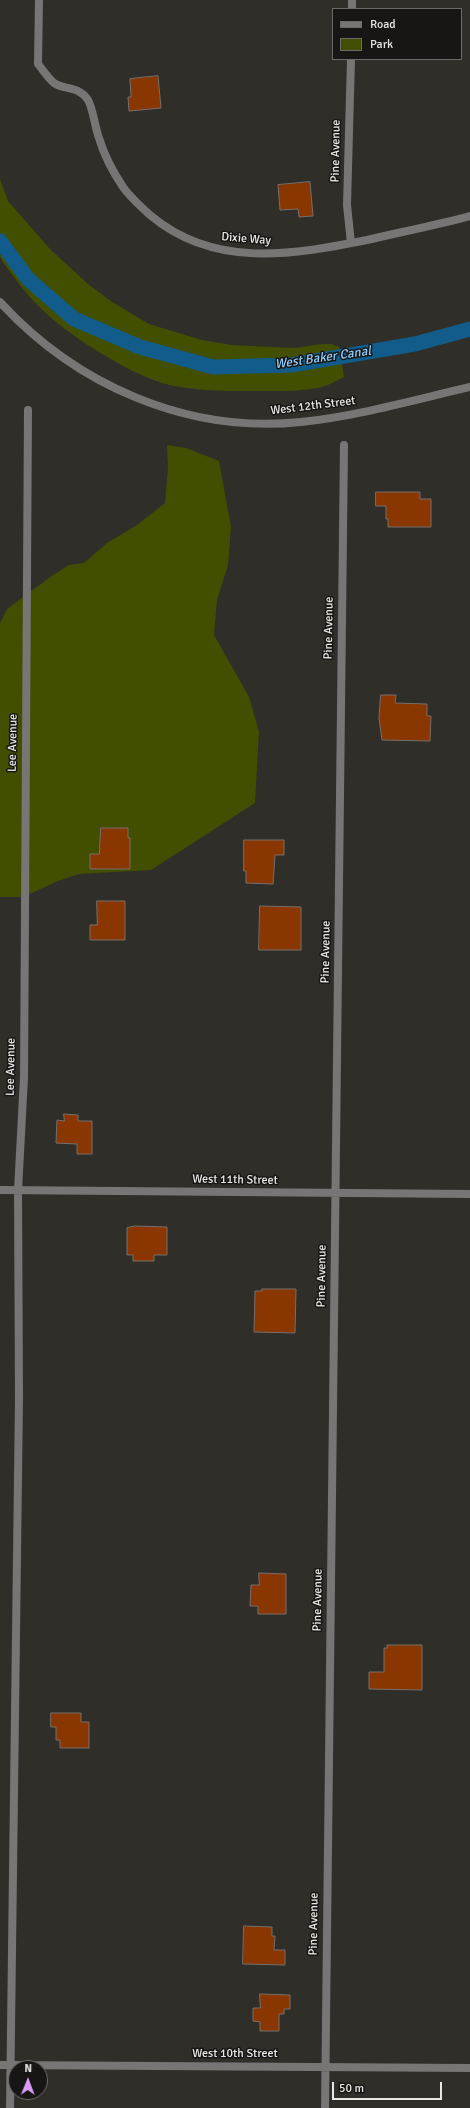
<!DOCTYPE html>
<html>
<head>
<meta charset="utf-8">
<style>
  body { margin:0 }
  #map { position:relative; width:470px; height:2108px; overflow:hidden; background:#302e29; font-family:Signika,sans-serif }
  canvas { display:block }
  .legend { position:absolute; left:332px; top:8px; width:130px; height:52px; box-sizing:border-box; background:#171614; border:1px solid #6b6a67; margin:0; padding:5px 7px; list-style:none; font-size:12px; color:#e8e7e3 }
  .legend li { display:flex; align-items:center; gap:8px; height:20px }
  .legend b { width:20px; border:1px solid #6b6a67 }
  .north { position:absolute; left:8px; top:2060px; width:40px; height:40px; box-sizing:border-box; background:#171614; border:1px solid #6b6a67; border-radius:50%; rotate:1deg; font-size:11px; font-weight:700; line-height:16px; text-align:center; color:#e8e7e3 }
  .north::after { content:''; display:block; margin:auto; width:14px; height:18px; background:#da9af6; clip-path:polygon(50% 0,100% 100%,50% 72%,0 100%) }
  .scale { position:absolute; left:332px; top:2082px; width:110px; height:18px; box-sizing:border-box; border:2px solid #e8e7e3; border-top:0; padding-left:5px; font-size:12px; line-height:14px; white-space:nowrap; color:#e8e7e3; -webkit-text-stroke:3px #171614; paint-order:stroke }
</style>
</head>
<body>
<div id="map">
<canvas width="470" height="2108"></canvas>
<ul class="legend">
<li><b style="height:5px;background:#787575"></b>Road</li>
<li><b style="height:11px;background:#424f00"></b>Park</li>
</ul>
<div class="north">N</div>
<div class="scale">50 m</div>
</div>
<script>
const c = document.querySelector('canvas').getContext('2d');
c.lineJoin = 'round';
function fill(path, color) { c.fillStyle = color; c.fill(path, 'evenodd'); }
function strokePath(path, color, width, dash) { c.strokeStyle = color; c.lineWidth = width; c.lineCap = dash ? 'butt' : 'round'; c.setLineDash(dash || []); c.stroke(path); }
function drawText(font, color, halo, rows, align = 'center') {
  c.font = font + ' Signika,sans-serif'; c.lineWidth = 3; c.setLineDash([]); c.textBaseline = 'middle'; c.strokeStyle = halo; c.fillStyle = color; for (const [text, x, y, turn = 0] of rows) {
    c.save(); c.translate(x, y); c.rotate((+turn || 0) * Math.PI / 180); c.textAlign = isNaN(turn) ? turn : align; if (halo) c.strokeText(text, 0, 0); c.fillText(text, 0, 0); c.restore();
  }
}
fill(new Path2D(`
  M0 179 8 201 50 249 88 284 112 302 149 324 202 340 231 345 295 348 321 344H331L339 347 344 377C337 380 330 385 322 387 299 392 273 391 249 391 219 391 179 391 151 379 113 364 55 327 29 296 19 285 11 273 3 262L0 257Z
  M167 445 186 448 219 461 231 527 228 565 217 600 214 635 249 697 259 732 255 803 151 870 79 874 58 881 23 897H0V623L7 609 53 575 69 565 84 563 107 543 137 525 165 503 168 468Z`), '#424f00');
strokePath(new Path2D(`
  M0 241 28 279 74 319 140 347 213 367 291 365 415 344 470 329`), '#115c8a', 15);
const building = new Path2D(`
  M158 76 161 108 129 111 128 97H131L130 79Z
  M310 182 313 216 299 217 298 209 280 210 278 185Z
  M376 492H420V499H431V527H388V519H386V506H376Z
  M381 695H396L395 703 427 704V716H431L430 741 382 740 379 718Z
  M101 828H128V838H130V869H90V854H99Z
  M244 840H284V855H275L273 884 246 883V871H244Z
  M97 901H125V940H90V925H97Z
  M260 906 301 907V950H259Z
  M64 1114 78 1115V1121H92V1154H77V1144L56 1143 57 1120 64 1121Z
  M135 1226 167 1227V1255H154V1261H133V1255H127V1228Z
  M262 1289H296L295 1333 254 1332 255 1291H262Z
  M259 1573 286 1574V1614H258V1606H250L251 1585H259Z
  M387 1645H422V1690L369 1689V1672H384V1648H387Z
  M51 1713H81V1722H89V1748H60V1740H56V1727H51Z
  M244 1926 272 1927V1936H275L274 1950H285V1965L243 1964Z
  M260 1994 290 1995V2009H284V2014H279V2031H260V2022L253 2021V2008H260Z`);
fill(building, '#8a3601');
strokePath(building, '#766f6c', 1);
strokePath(new Path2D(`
  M39 0 38 64C43 70 48 78 54 83 63 90 78 85 88 100 93 108 95 128 99 138 104 155 113 172 123 187 130 197 140 206 150 215 214 269 292 255 367 240 401 232 436 225 470 216
  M352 9V0
  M351 59 347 205 351 243
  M0 1190 470 1194
  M0 2065 470 2068
  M10 2108 19 1398 18 1190 24 1078 28 410
  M325 2108 344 445`), '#787575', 8);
strokePath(new Path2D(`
  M0 302C76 385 187 434 301 422 358 416 414 400 470 387`), '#787575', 8);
drawText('12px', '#e8e7e3', '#171614', [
  ["Pine Avenue",336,151,-89],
  ["Dixie Way",246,239,5],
  ["West 12th Street",313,406,-7],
  ["Pine Avenue",329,628,-89],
  ["Lee Avenue",13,743,-89],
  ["Pine Avenue",326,952,-89],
  ["Lee Avenue",11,1067,-89],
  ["West 11th Street",235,1180,1],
  ["Pine Avenue",322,1276,-89],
  ["Pine Avenue",318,1600,-89],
  ["Pine Avenue",314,1924,-89],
  ["West 10th Street",235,2054]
]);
drawText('italic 13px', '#8dccfc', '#171614', [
  ["West Baker Canal",323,358,-8]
]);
</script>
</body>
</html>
